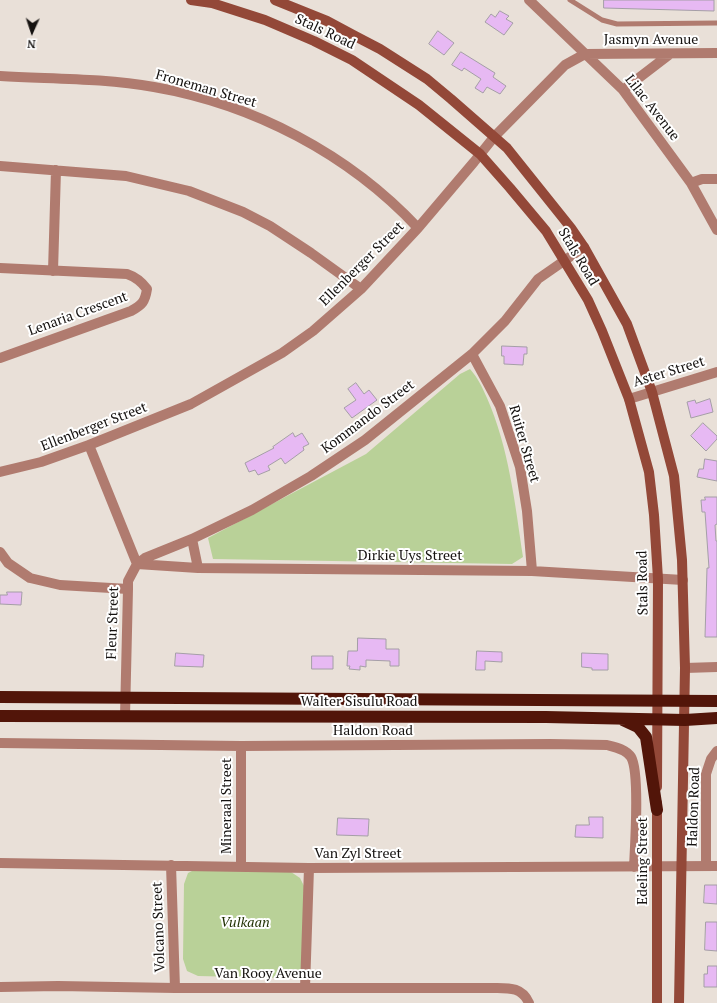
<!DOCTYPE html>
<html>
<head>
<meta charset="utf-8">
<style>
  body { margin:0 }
  #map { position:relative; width:717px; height:1003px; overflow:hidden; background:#e9e0d8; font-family:"PT Serif",serif }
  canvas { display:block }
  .north { position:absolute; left:12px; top:12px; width:40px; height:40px; -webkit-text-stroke:3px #fff; paint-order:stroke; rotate:183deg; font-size:11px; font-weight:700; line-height:16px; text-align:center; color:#151210 }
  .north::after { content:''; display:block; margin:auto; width:14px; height:18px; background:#151210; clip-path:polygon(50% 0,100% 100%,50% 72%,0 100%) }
</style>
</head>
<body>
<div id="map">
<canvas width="717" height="1003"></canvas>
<div class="north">N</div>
</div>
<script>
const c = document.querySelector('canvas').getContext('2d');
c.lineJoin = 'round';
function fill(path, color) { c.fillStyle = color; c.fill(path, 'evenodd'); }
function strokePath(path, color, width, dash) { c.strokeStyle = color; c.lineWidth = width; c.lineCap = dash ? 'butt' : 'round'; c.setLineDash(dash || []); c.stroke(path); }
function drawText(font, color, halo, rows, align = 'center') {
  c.font = font + ' "PT Serif",serif'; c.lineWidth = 4; c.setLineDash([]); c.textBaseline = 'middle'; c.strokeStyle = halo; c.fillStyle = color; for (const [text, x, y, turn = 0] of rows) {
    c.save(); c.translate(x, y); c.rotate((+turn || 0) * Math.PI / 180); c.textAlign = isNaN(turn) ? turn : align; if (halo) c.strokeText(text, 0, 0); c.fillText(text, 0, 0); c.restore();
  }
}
fill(new Path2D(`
  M470 369C478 378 482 387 487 398 509 448 515 504 523 557L512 564 213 559 208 538 366 454 460 374Z
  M198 868 288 870 300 878 305 888 307 965 300 974 283 978 198 976 187 971 183 959 184 884 188 873Z`), '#b9d198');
const building = new Path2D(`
  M604 0H714V11L604 8Z
  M500 11 509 16 506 19 513 23 504 35 485 22 491 14 495 17Z
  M438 31 454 43 444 55 429 44Z
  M461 52 495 73 493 77 506 86 500 94 487 87 483 93 475 88 481 79 464 68 462 71 452 65Z
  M502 346 527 347V354H524L523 365 504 364V356H502Z
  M356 383 364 394 369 390 377 400 352 418 344 408 356 400 348 389Z
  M710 399 713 412 691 418 687 402 695 400 696 403Z
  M703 423 717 436V439L706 451 691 436Z
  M293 433 295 437 302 433 309 444 303 447 304 450 285 464 281 458 268 466 270 470 258 475 255 470 249 472 245 463 274 448 273 447Z
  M705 459 717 461V481L697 477 699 469H703Z
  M705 497H717V524L715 525 716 541H717V637H705L707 568H709L705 512H702L701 500H705Z
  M7 592H22L21 605 0 604V595H7Z
  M358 638 386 639V649H399V666H390V661L366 660V667L360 666V670L349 669 350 666H347L348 651H357Z
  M477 651 502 652V662L485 661V670H476Z
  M176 653 204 655 203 667 175 666Z
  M582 653 608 654V670H592V668L582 667Z
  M312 656H333V669H312Z
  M589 817H603V838L575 837 576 825H589Z
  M338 818 369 819 368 836 337 835Z
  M705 885H717V904L704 903Z
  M706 922H717V951L705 950Z
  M708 966H717V987H704V974H707Z`);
fill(building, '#e7b9f3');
strokePath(building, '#a49ea6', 1);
strokePath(new Path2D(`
  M570 0 602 20 617 24 717 23`), '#b07b6f', 5);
strokePath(new Path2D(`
  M529 0 623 90 691 183 717 230
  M0 76C51 79 104 78 154 87 253 104 349 154 418 228
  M623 90 670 54
  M0 166 126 176 189 191 243 212 270 226 311 253 361 289
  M691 183 702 179H717
  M0 268 127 274C136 277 141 281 147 289 145 302 142 305 131 311L0 358
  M53 271 56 170
  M472 354 500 406 520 467 527 511 532 571
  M629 399 717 372
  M89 445 137 564
  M0 472 41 462 89 445 191 404 282 353 313 331 361 289 418 228 474 162 494 137 565 65 585 54 717 53
  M192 539 198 568
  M0 552 8 563 30 578 60 585 128 589
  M137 564 198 568 532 571 683 580
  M685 668 717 667
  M125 716 128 589V581L137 564 145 558 192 539 252 510 311 476 365 440 472 354 505 321 538 279 584 247
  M0 743 241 746 550 744 607 745C615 747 626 749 631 757 640 772 635 846 634 867
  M241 746V867
  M0 863 309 868 717 866
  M171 865 175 988
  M706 866V774L711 759 717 751
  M0 987 58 986 175 988H494C509 988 522 987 529 1003
  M305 988 309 868`), '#b07b6f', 10);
strokePath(new Path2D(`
  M191 0 212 3 265 20 314 41 352 60 419 105 480 154 510 188 546 231 588 300 602 331 629 399 649 472 654 515 658 579 657 787
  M275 0 327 21 355 36 380 49 427 79 451 99 507 148 571 228 584 247 627 324 652 392 674 476 682 560 685 668 679 1003
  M657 1003V803`), '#934838', 10);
strokePath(new Path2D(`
  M0 697 717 701
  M0 716 546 717 685 720 717 718
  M623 720 638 727 646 737 657 810`), '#521509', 12);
drawText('14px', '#151210', '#fff', [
  ["Stals Road",325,32,25],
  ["Jasmyn Avenue",651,40],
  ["Froneman Street",206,89,16],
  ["Lilac Avenue",652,108,52],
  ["Stals Road",578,257,59],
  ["Ellenberger Street",362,264,-45],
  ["Lenaria Crescent",78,314,-20],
  ["Aster Street",669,372,-17],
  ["Kommando Street",368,417,-37],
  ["Ellenberger Street",94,427,-21],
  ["Ruiter Street",524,444,74],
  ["Dirkie Uys Street",410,556],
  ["Stals Road",643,583,-91],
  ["Fleur Street",113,623,-88],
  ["Walter Sisulu Road",359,702],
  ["Haldon Road",373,731],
  ["Mineraal Street",227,806,-90],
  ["Haldon Road",694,807,-88],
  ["Van Zyl Street",358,854],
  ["Edeling Street",643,861,-90],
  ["Volcano Street",159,927,-92],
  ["Van Rooy Avenue",268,974]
]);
drawText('italic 14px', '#1f2f00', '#fff', [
  ["Vulkaan",245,923]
]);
</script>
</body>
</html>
